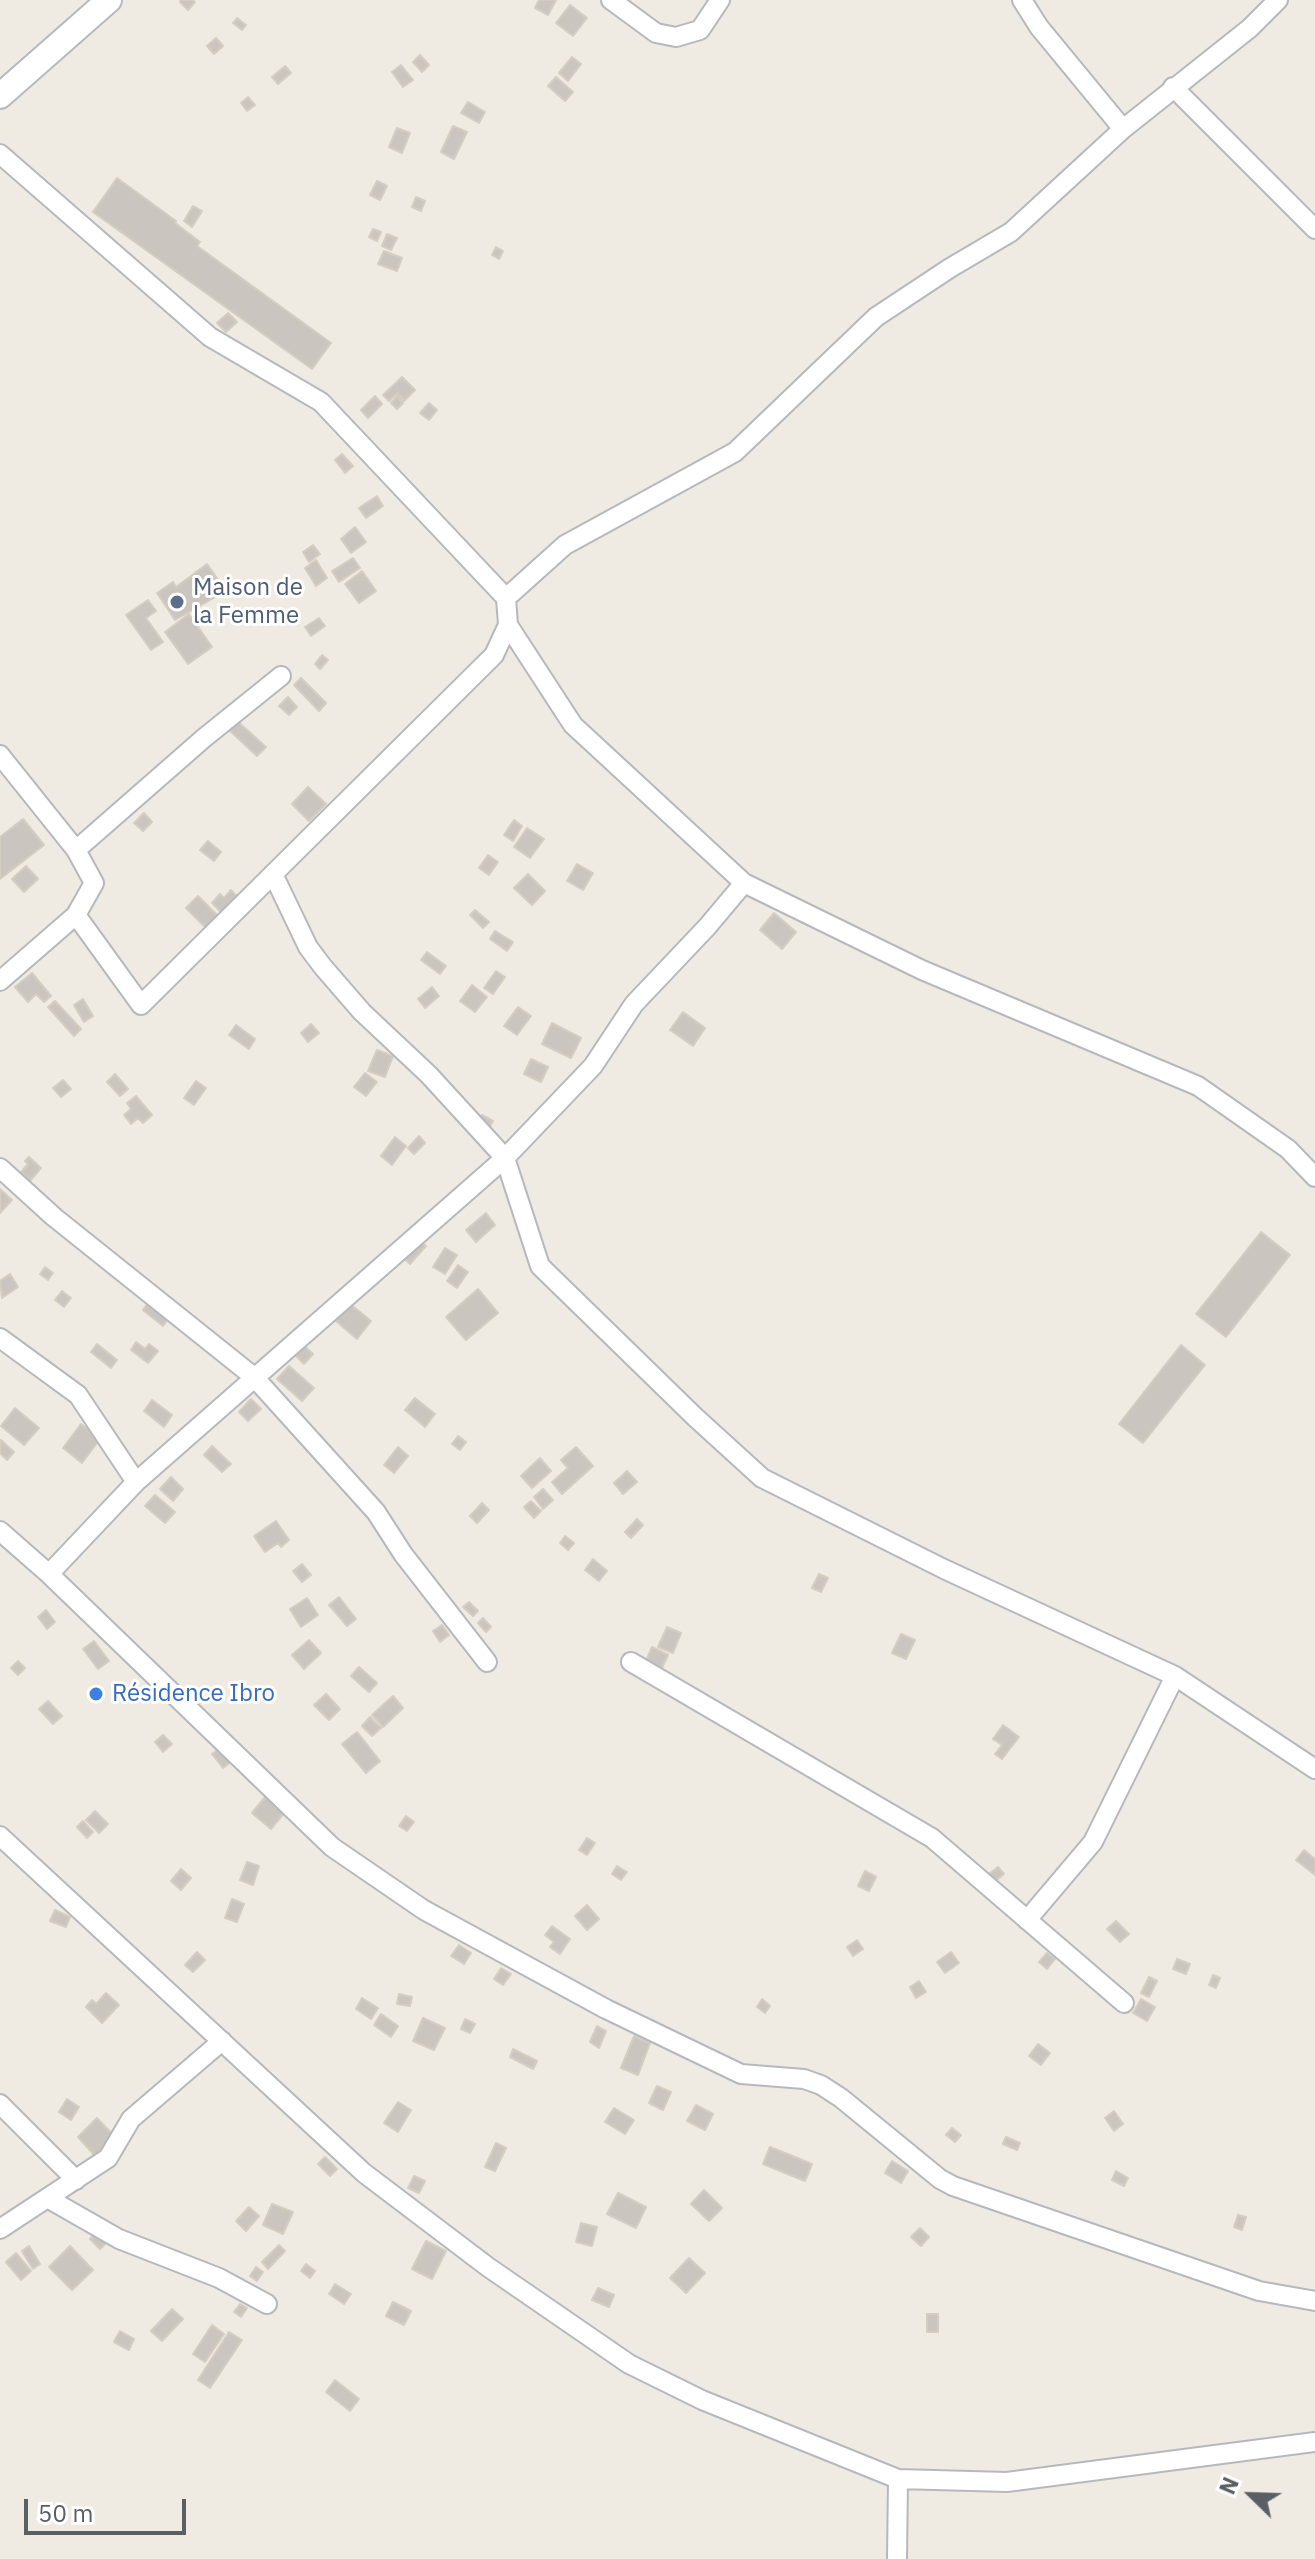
<!DOCTYPE html>
<html>
<head>
<meta charset="utf-8">
<style>
  body { margin:0 }
  #map { position:relative; width:1315px; height:2559px; overflow:hidden; background:#efebe2; font-family:"IBM Plex Sans",sans-serif }
  canvas { display:block }
  .north { position:absolute; left:1211px; top:2455px; width:80px; height:80px; -webkit-text-stroke:6px #fff; paint-order:stroke; rotate:293deg; font-size:22px; font-weight:700; line-height:32px; text-align:center; color:#5a5f64 }
  .north::after { content:''; display:block; margin:auto; width:28px; height:36px; background:#5a5f64; clip-path:polygon(50% 0,100% 100%,50% 72%,0 100%) }
  .scale { position:absolute; left:24px; top:2499px; width:162px; height:36px; box-sizing:border-box; border:4px solid #5a5f64; border-top:0; padding-left:10px; font-size:24px; line-height:28px; white-space:nowrap; color:#5a5f64; -webkit-text-stroke:6px #fff; paint-order:stroke }
</style>
</head>
<body>
<div id="map">
<canvas width="1315" height="2559"></canvas>
<div class="north">N</div>
<div class="scale">50 m</div>
</div>
<script>
const c = document.querySelector('canvas').getContext('2d');
c.lineJoin = 'round';
function fill(path, color) { c.fillStyle = color; c.fill(path, 'evenodd'); }
function strokePath(path, color, width, dash) { c.strokeStyle = color; c.lineWidth = width; c.lineCap = dash ? 'butt' : 'round'; c.setLineDash(dash || []); c.stroke(path); }
function drawText(font, color, halo, rows, align = 'center') {
  c.font = font + ' "IBM Plex Sans",sans-serif'; c.lineWidth = 6; c.setLineDash([]); c.textBaseline = 'middle'; c.strokeStyle = halo; c.fillStyle = color; for (const [text, x, y, turn = 0] of rows) {
    c.save(); c.translate(x, y); c.rotate((+turn || 0) * Math.PI / 180); c.textAlign = isNaN(turn) ? turn : align; if (halo) c.strokeText(text, 0, 0); c.fillText(text, 0, 0); c.restore();
  }
}
const building = new Path2D(`
  M181 0H192L195 2 188 10 180 2Z
  M539 0H556L548 15 535 8Z
  M570 5 587 18 573 36 556 23Z
  M237 18 246 25 242 30 233 23Z
  M216 38 223 46 214 54 207 46Z
  M420 55 429 65 422 72 413 62Z
  M572 57 581 64 568 81 559 73Z
  M401 65 413 80 403 87 392 72Z
  M285 66 291 73 278 84 272 77Z
  M556 77 573 92 565 101 548 86Z
  M248 97 255 105 247 111 241 103Z
  M468 102 485 112 479 123 461 113Z
  M453 126 467 132 454 159 441 152Z
  M397 128 410 133 402 153 389 147Z
  M117 178 176 221 175 223 200 242 197 246 331 343 312 369 93 212Z
  M377 181 387 186 380 200 370 195Z
  M416 197 425 201 421 211 412 207Z
  M193 206 202 211 192 227 184 221Z
  M373 229 381 232 377 241 369 237Z
  M387 234 397 238 391 250 382 246Z
  M496 247 503 251 499 259 492 255Z
  M384 251 402 258 397 271 378 264Z
  M228 313 237 322 226 332 217 323Z
  M402 377 415 390 404 401 397 393 389 401 383 395Z
  M375 396 382 404 368 418 361 410Z
  M397 396 403 403 397 409 391 403Z
  M429 403 437 410 429 420 420 413Z
  M342 454 353 466 345 473 335 460Z
  M377 496 383 506 366 518 359 508Z
  M355 527 366 542 351 553 341 539Z
  M313 545 320 554 309 562 303 552Z
  M353 558 360 568 339 582 332 571Z
  M316 560 327 578 316 586 305 568Z
  M207 564 226 591 175 620 157 593 173 582 176 587Z
  M362 571 376 591 359 603 345 584Z
  M148 600 156 611 146 618 163 642 151 650 126 615Z
  M189 614 212 647 188 664 165 632Z
  M319 618 325 626 311 636 305 627Z
  M322 655 328 660 320 669 315 664Z
  M301 678 326 703 319 711 294 685Z
  M288 697 297 707 289 715 279 706Z
  M236 720 266 747 257 756 228 729Z
  M308 787 326 804 309 821 292 804Z
  M144 813 152 822 143 831 134 823Z
  M23 819 44 845 0 879V837Z
  M514 820 522 826 513 841 504 835Z
  M527 828 544 839 530 858 514 847Z
  M208 841 221 852 214 861 200 850Z
  M488 855 498 862 489 875 479 868Z
  M577 864 593 873 583 890 567 881Z
  M26 866 38 879 24 892 12 879Z
  M528 874 545 891 532 905 514 888Z
  M231 890 239 898 223 914 212 903 220 894 224 898Z
  M198 896 218 916 206 928 186 908Z
  M475 910 489 922 483 928 470 915Z
  M774 913 796 932 782 949 760 930Z
  M495 931 513 942 507 951 490 939Z
  M427 952 446 966 440 974 421 960Z
  M496 971 505 977 493 994 484 988Z
  M32 973 51 996 44 1002 36 994 28 1002 15 987Z
  M472 985 487 997 475 1012 460 1001Z
  M432 987 439 996 425 1008 418 999Z
  M83 999 93 1016 84 1022 74 1005Z
  M55 1001 81 1029 74 1036 48 1007Z
  M518 1007 531 1016 517 1035 504 1026Z
  M683 1012 705 1028 693 1046 670 1030Z
  M552 1023 581 1038 571 1058 542 1044Z
  M311 1024 319 1033 308 1042 301 1033Z
  M236 1025 255 1039 249 1049 229 1035Z
  M377 1050 393 1056 385 1077 368 1071Z
  M531 1059 548 1067 541 1082 524 1074Z
  M365 1073 377 1082 366 1096 354 1087Z
  M115 1074 128 1089 120 1096 107 1082Z
  M63 1080 71 1089 61 1097 53 1088Z
  M196 1081 206 1088 194 1105 184 1098Z
  M136 1096 152 1115 143 1123 138 1118 131 1124 124 1115 131 1109 127 1103Z
  M482 1115 493 1121 488 1130 476 1124Z
  M419 1136 425 1143 414 1154 408 1148Z
  M395 1137 406 1146 392 1165 381 1156Z
  M29 1157 41 1168 30 1181 21 1172 28 1164 25 1161Z
  M0 1189 12 1200 0 1213Z
  M486 1213 495 1225 476 1242 466 1230Z
  M1261 1232 1290 1255 1226 1337 1196 1314Z
  M413 1235 426 1246 410 1264 397 1252Z
  M445 1248 457 1255 445 1274 433 1267Z
  M458 1265 468 1272 457 1288 447 1281Z
  M45 1267 53 1273 48 1280 40 1274Z
  M10 1274 18 1287 2 1298 0 1281Z
  M478 1289 498 1313 466 1340 446 1317Z
  M62 1291 71 1298 64 1307 55 1300Z
  M151 1299 171 1315 163 1326 143 1310Z
  M350 1304 371 1321 357 1339 336 1321Z
  M136 1342 145 1349 149 1344 158 1351 148 1363 131 1350Z
  M301 1343 313 1354 304 1364 292 1352Z
  M97 1344 117 1360 111 1368 91 1352Z
  M1181 1345 1205 1365 1143 1443 1119 1424Z
  M289 1366 314 1388 302 1401 277 1379Z
  M415 1398 435 1414 425 1427 405 1410Z
  M251 1399 261 1409 248 1421 239 1412Z
  M152 1400 172 1415 164 1427 144 1411Z
  M15 1408 39 1428 24 1445 1 1426Z
  M81 1424 100 1439 82 1463 63 1448Z
  M458 1436 466 1442 460 1450 452 1444Z
  M1 1440 14 1452 7 1460 0 1453Z
  M212 1446 231 1464 222 1472 204 1455Z
  M398 1447 408 1456 394 1473 384 1465Z
  M576 1447 593 1466 562 1494 552 1482 568 1468 561 1460Z
  M540 1458 551 1471 532 1488 521 1476Z
  M627 1471 637 1482 623 1494 614 1483Z
  M171 1477 183 1489 173 1501 160 1489Z
  M543 1489 553 1500 543 1509 534 1497Z
  M155 1495 175 1512 165 1523 145 1506Z
  M531 1501 541 1511 534 1518 524 1507Z
  M482 1503 489 1510 477 1523 470 1516Z
  M637 1519 643 1525 631 1538 625 1532Z
  M276 1521 289 1540 281 1547 278 1543 265 1552 254 1536Z
  M565 1536 574 1543 568 1550 560 1543Z
  M593 1559 607 1571 599 1581 585 1570Z
  M302 1564 311 1575 302 1582 293 1571Z
  M819 1574 828 1578 821 1592 812 1588Z
  M339 1597 356 1619 347 1626 329 1605Z
  M307 1598 318 1615 301 1627 290 1609Z
  M469 1602 478 1611 473 1616 463 1607Z
  M46 1610 55 1622 47 1629 38 1617Z
  M483 1618 491 1627 486 1632 478 1623Z
  M442 1625 449 1635 440 1642 433 1631Z
  M667 1627 681 1633 673 1653 658 1647Z
  M901 1634 915 1640 906 1659 892 1653Z
  M309 1640 321 1653 304 1669 292 1655Z
  M94 1641 109 1661 98 1669 83 1649Z
  M652 1647 668 1655 662 1668 646 1661Z
  M18 1661 25 1668 18 1675 11 1668Z
  M359 1667 377 1683 369 1692 351 1676Z
  M326 1694 340 1709 329 1720 314 1705Z
  M393 1696 403 1708 383 1727 372 1715Z
  M48 1701 62 1716 53 1724 39 1709Z
  M370 1717 381 1728 372 1736 362 1726Z
  M1003 1725 1019 1737 1002 1759 995 1754 1002 1745 993 1739Z
  M357 1732 380 1761 366 1773 342 1744Z
  M163 1735 172 1744 163 1752 155 1742Z
  M221 1747 232 1761 223 1768 212 1754Z
  M270 1791 289 1807 271 1829 252 1813Z
  M95 1811 108 1824 99 1833 86 1820Z
  M406 1816 414 1822 407 1831 399 1826Z
  M83 1821 93 1832 87 1838 77 1827Z
  M587 1838 595 1843 587 1855 579 1850Z
  M1304 1850 1315 1859V1875L1296 1860Z
  M247 1862 259 1866 253 1885 240 1880Z
  M617 1866 627 1872 621 1880 612 1874Z
  M998 1867 1004 1874 991 1885 985 1877Z
  M181 1869 191 1878 181 1890 171 1881Z
  M865 1871 876 1877 869 1891 858 1886Z
  M232 1899 244 1904 237 1922 225 1918Z
  M587 1905 599 1919 587 1930 575 1916Z
  M55 1910 70 1917 66 1927 50 1921Z
  M1116 1921 1129 1934 1120 1942 1107 1929Z
  M552 1926 570 1939 560 1954 550 1947 554 1942 545 1935Z
  M857 1940 863 1949 853 1956 847 1947Z
  M459 1945 471 1953 464 1964 451 1956Z
  M197 1952 205 1960 193 1972 185 1965Z
  M951 1952 959 1963 945 1973 937 1962Z
  M1047 1953 1055 1959 1047 1969 1039 1962Z
  M1177 1959 1190 1964 1186 1974 1173 1969Z
  M501 1968 511 1974 503 1985 494 1979Z
  M1213 1975 1220 1978 1216 1988 1209 1985Z
  M1149 1977 1157 1981 1149 1997 1141 1993Z
  M919 1981 926 1992 916 1998 910 1987Z
  M106 1993 119 2005 102 2023 86 2007 92 2000 96 2004Z
  M399 1994 412 1997 410 2006 397 2004Z
  M362 1998 378 2008 371 2019 356 2009Z
  M762 1999 770 2006 765 2013 757 2007Z
  M1141 1999 1155 2007 1147 2021 1133 2013Z
  M381 2014 398 2026 391 2037 374 2025Z
  M423 2018 445 2028 434 2050 413 2041Z
  M465 2019 475 2024 470 2033 461 2029Z
  M597 2026 606 2031 599 2048 590 2042Z
  M634 2036 650 2043 638 2075 621 2068Z
  M1038 2044 1050 2053 1041 2065 1029 2056Z
  M513 2049 537 2061 533 2069 510 2057Z
  M657 2086 671 2092 663 2110 649 2103Z
  M67 2099 79 2107 71 2120 59 2112Z
  M398 2102 411 2110 398 2132 384 2123Z
  M696 2105 713 2114 705 2130 687 2121Z
  M614 2108 634 2120 625 2134 605 2122Z
  M1114 2111 1123 2124 1114 2131 1105 2118Z
  M97 2118 115 2137 95 2156 78 2137Z
  M952 2128 961 2135 955 2142 946 2135Z
  M1006 2137 1020 2143 1017 2150 1003 2144Z
  M496 2143 506 2148 495 2171 485 2167Z
  M770 2147 812 2164 805 2181 763 2164Z
  M325 2157 337 2169 330 2176 318 2164Z
  M892 2161 908 2171 901 2183 885 2173Z
  M1116 2171 1128 2178 1124 2186 1112 2180Z
  M414 2176 425 2181 419 2193 408 2188Z
  M704 2190 722 2208 709 2221 691 2204Z
  M618 2193 646 2207 636 2228 607 2214Z
  M272 2204 293 2212 283 2234 263 2225Z
  M249 2207 259 2216 246 2231 236 2221Z
  M1238 2215 1246 2217 1242 2230 1234 2227Z
  M581 2223 597 2227 592 2246 576 2242Z
  M920 2228 929 2237 921 2246 911 2237Z
  M96 2233 106 2243 100 2249 90 2239Z
  M426 2241 446 2251 432 2279 412 2269Z
  M279 2245 285 2251 268 2269 262 2262Z
  M29 2246 40 2264 33 2269 22 2251Z
  M70 2246 93 2270 72 2290 49 2267Z
  M16 2253 31 2271 21 2280 6 2262Z
  M689 2258 705 2273 686 2293 670 2278Z
  M306 2264 315 2271 310 2278 301 2271Z
  M256 2267 263 2272 257 2281 250 2276Z
  M335 2284 351 2294 344 2304 329 2294Z
  M598 2288 614 2295 609 2307 592 2300Z
  M393 2302 411 2311 404 2325 386 2316Z
  M240 2304 247 2308 241 2317 234 2312Z
  M172 2309 183 2319 162 2341 151 2331Z
  M927 2314H938V2332H927Z
  M212 2325 224 2334 205 2362 193 2354Z
  M120 2331 134 2339 129 2350 114 2342Z
  M229 2332 242 2340 210 2388 198 2380Z
  M335 2380 359 2399 350 2411 326 2392Z`);
fill(building, '#cac6bf');
strokePath(building, '#d4cdc0', 2);
const street = new Path2D(`
  M611 0 656 33 676 37 700 30 720 0
  M1022 0 1039 27 1123 129 1250 28 1278 0
  M1173 87 1315 229
  M0 154 210 337 321 402 506 598 508 625 494 655 141 1005 76 915
  M506 598 565 545 735 452 876 317 950 268 1011 232 1123 129
  M508 625 573 725 744 883 922 970 1198 1086 1288 1149 1315 1177
  M0 755 76 850 94 883 76 915 0 981
  M76 850 204 738 281 676
  M273 874 308 947 323 967 362 1012 429 1075 505 1158 540 1266 695 1417 762 1478 944 1569 1175 1676 1315 1769
  M0 1168 54 1217 254 1377 376 1512 403 1554 487 1662
  M0 1338 78 1395 136 1482
  M0 1531 49 1574 332 1847 424 1910 606 2009 741 2074 804 2079 821 2085 841 2098 940 2179 953 2186 1259 2291 1315 2301
  M49 1574 136 1482 505 1158 593 1066 634 1004 707 927 744 883
  M631 1662 932 1838 1124 2003
  M0 1836 364 2173 488 2267 629 2364 702 2400 898 2479 1007 2482 1315 2442
  M1027 1920 1093 1842 1175 1676
  M0 2104 76 2180
  M49 2199 119 2239 219 2278 267 2304
  M0 2229 108 2158 131 2119 222 2041
  M897 2559 898 2479`);
const secondary = new Path2D(`
  M0 96 109 0`);
strokePath(street, '#b5b9be', 22);
strokePath(secondary, '#b6bac0', 28);
strokePath(street, '#fff', 18);
strokePath(secondary, '#fff', 24);
for (const [x, y, r, color] of [
  [177,602,8,"#5c6f8a"],
  [96,1694,8,"#3f7fe0"]
]) { const dot = new Path2D(); dot.arc(x, y, r, 0, 2 * Math.PI); c.fillStyle = color; c.fill(dot); strokePath(dot, '#fff', 3); }
drawText('24px', '#4e5e75', '#fff', [
  ["Maison de",193,588],
  ["la Femme",193,616]
], 'left');
drawText('24px', '#366cbe', '#fff', [
  ["Résidence Ibro",112,1694]
], 'left');
</script>
</body>
</html>
